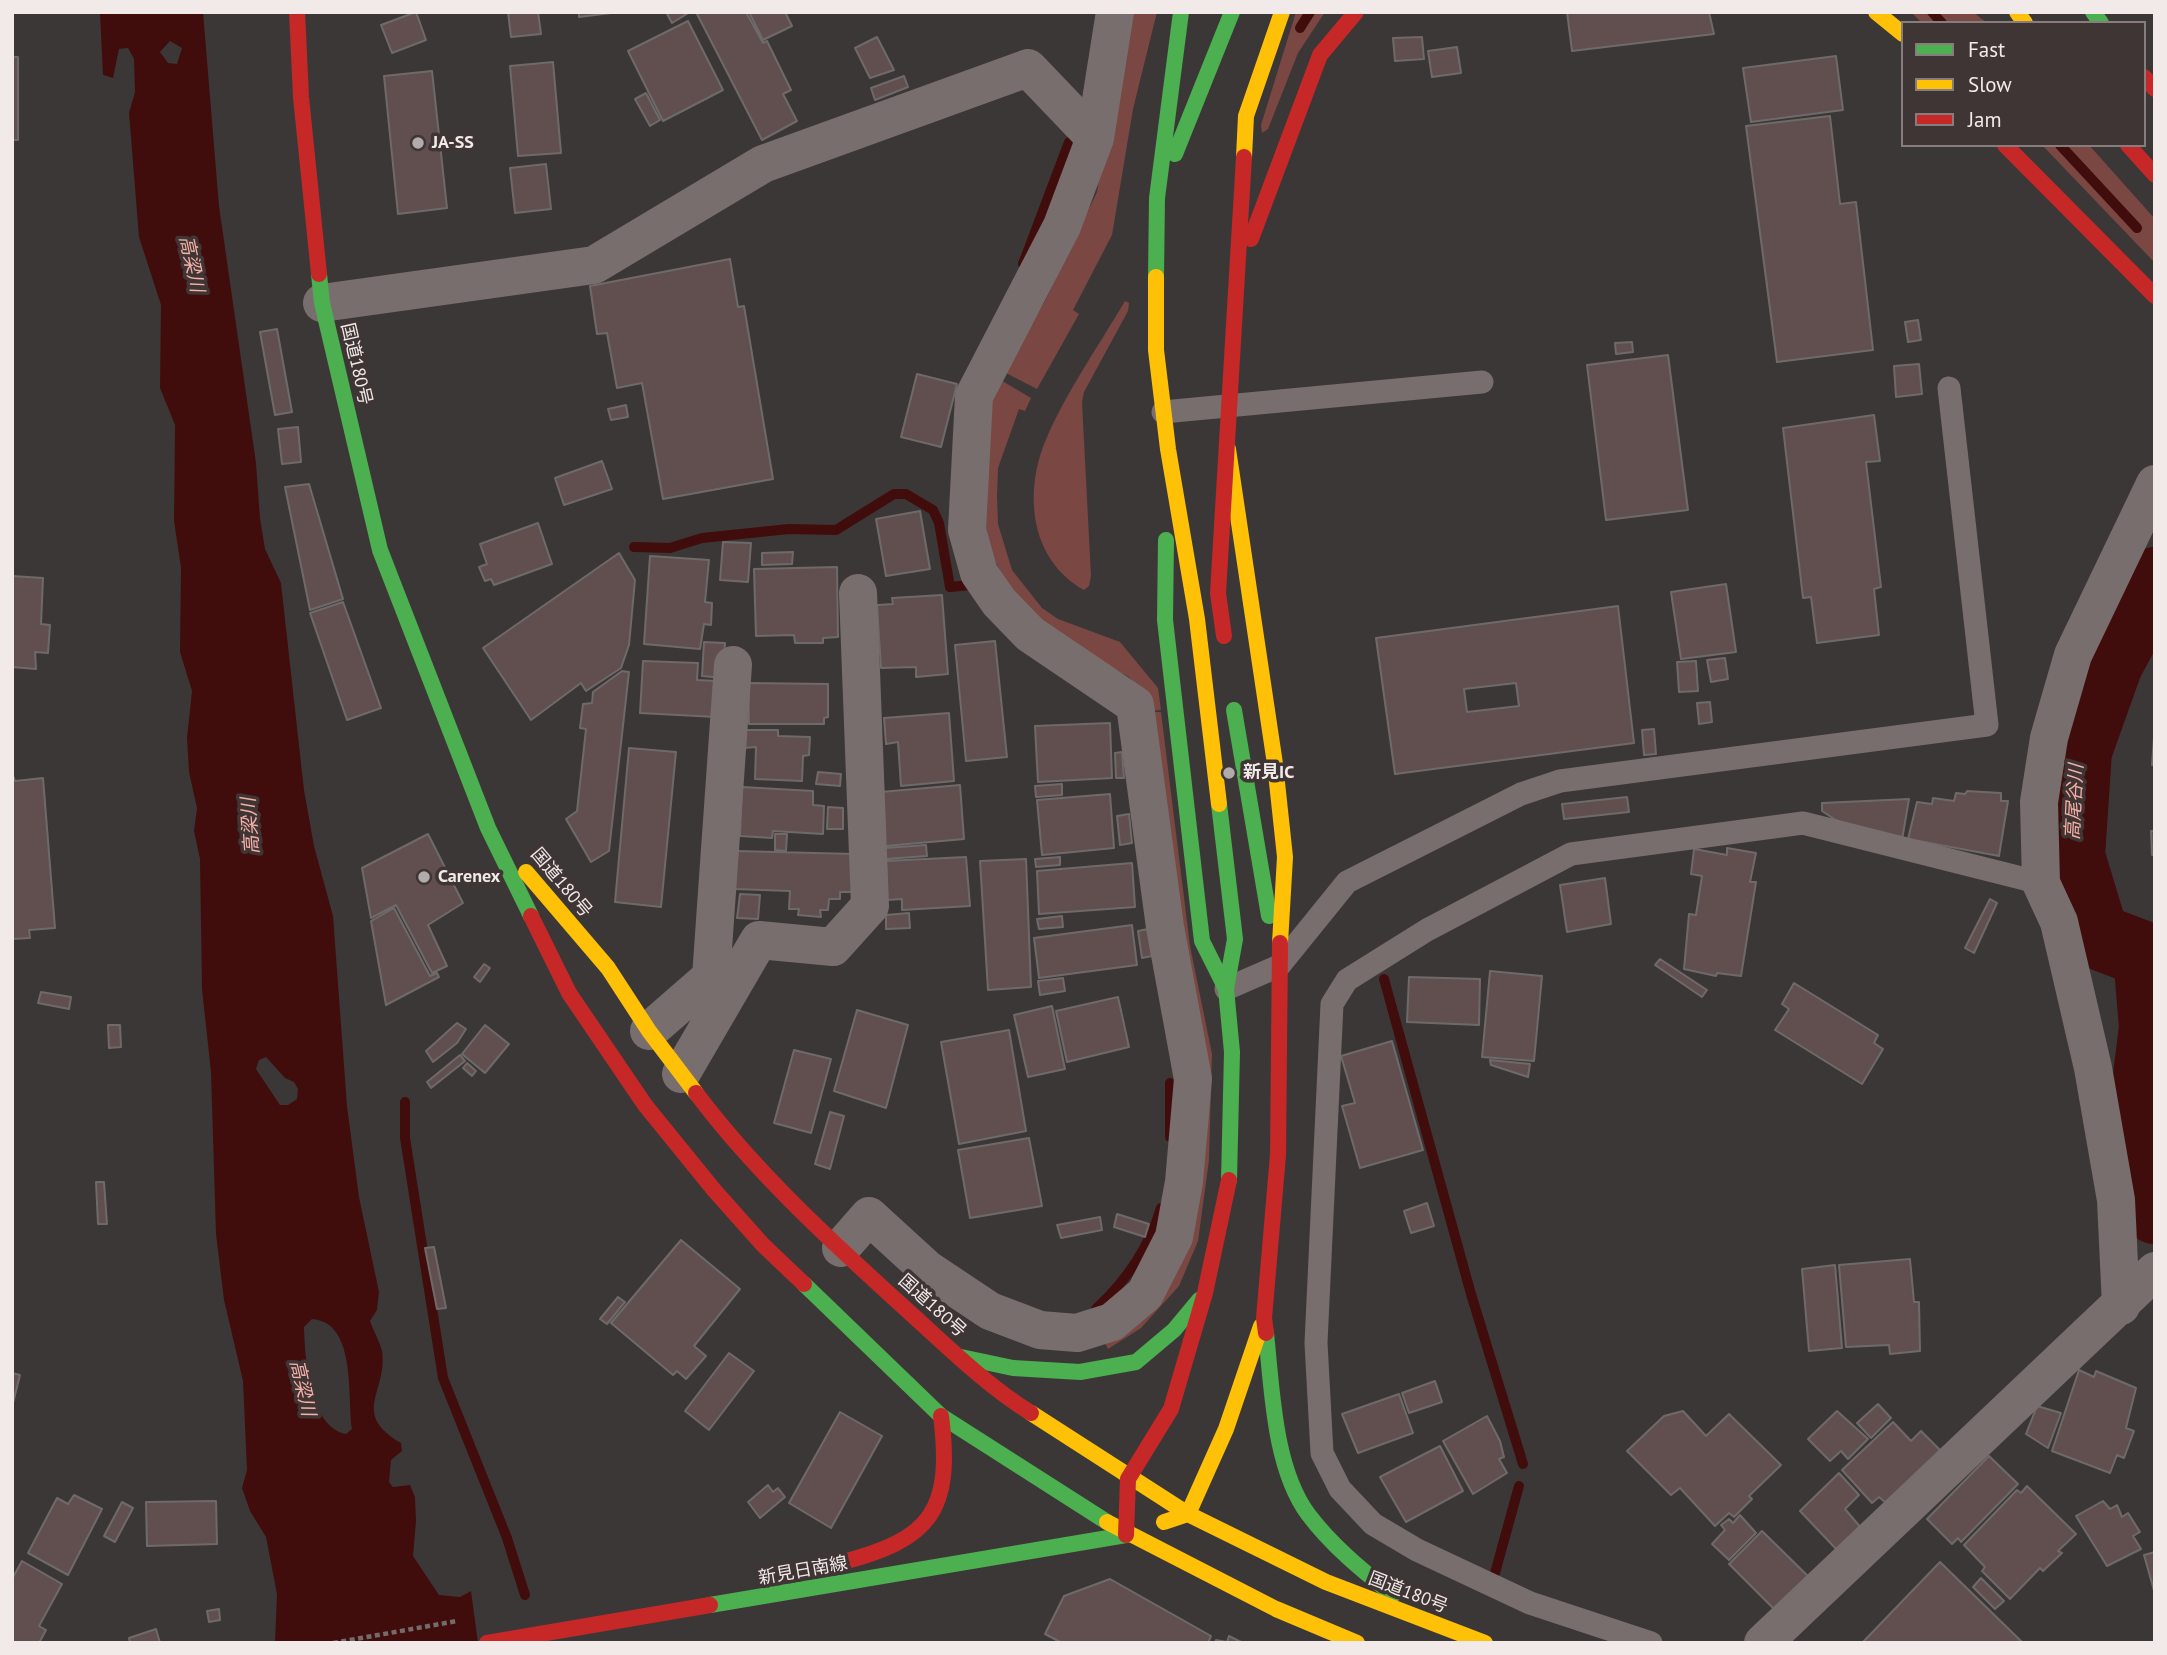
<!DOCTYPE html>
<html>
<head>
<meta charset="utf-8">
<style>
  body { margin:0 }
  #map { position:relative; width:2167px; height:1655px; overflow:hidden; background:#3c3737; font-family:"PT Sans",sans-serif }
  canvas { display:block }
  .frame { position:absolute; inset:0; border:14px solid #f1eae9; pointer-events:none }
  .legend { position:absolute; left:1901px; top:21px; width:245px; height:126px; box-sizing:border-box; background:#3f3534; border:2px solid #867d7c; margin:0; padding:9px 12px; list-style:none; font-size:21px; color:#f1eae9 }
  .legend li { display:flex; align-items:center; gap:14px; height:35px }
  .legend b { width:35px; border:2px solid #867d7c }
</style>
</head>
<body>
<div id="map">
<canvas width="2167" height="1655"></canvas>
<div class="frame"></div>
<ul class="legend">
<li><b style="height:9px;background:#4caf50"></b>Fast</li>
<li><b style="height:9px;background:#ffc107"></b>Slow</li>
<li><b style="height:9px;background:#c62828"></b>Jam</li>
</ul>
</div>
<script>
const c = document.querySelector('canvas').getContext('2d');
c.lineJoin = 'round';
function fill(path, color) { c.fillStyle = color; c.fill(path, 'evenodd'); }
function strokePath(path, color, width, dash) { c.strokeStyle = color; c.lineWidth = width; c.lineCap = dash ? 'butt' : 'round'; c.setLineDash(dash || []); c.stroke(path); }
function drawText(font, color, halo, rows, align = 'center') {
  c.font = font + ' "PT Sans","Noto Sans JP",sans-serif'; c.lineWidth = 7; c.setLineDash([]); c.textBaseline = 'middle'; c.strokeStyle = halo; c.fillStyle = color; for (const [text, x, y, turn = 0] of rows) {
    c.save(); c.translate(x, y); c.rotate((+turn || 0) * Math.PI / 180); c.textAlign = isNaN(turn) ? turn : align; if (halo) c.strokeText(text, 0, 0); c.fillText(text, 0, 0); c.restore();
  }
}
fill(new Path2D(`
  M1124 12H1157L1133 109 1112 235 1073 310 1079 314 1037 389 1004 372 1046 299 1097 192Z
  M1296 12H1325L1298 53 1268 129 1262 133 1261 125Z
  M1911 12H1973L1987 23H1922Z
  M2042 145H2089L2155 219V263Z
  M1125 301 1129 303 1128 311 1084 392 1082 402 1091 576 1089 586 1084 590C1036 563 1025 507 1040 456 1054 410 1100 344 1125 301Z
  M999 379 1031 398 1025 411 1019 409 998 468 997 496 998 524 1012 570 1042 608 1058 619 1120 642 1158 688 1161 710 1150 711 1143 693 1129 677 1068 644 1016 599 983 540V424Z
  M1150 712H1161L1190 946 1212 1054 1209 1160 1198 1241 1179 1286 1141 1328 1108 1349 1101 1336 1185 1236Z`), '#7a4742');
fill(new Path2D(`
  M100 12H203L219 206 256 463 260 518 265 549 281 583 304 790 314 846 333 916 347 1106 359 1197 379 1292 377 1310 370 1321C373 1330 380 1342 382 1351 388 1392 350 1413 401 1443L402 1451 391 1460 389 1482 393 1487 410 1485 415 1497 416 1521 413 1556 439 1595 460 1597 471 1591 478 1643H275L277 1594 266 1537 250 1511 242 1488 247 1470 243 1381 224 1300 216 1234 211 1072 202 989 200 859 194 831 197 808 189 772 187 738 192 691 180 652 181 568 174 521 175 425 160 388 161 305 139 237 129 113 135 92 134 59 128 48 119 49 113 78 103 75ZM170 41 182 48 177 64 168 63 160 52ZM266 1057 285 1078 294 1082 298 1089 297 1099 288 1105H280L256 1069 259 1060ZM312 1319C357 1322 347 1398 352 1429L346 1434C309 1427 305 1357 304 1327Z`), '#410d0c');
strokePath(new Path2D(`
  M1932 12 1942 23
  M1300 28 1310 12
  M2060 145 2137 228
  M1023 264 1069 142
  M634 547 670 548 702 538 789 529 836 530 894 494H906L933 510 939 523 950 587 970 585
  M1384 979 1471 1294 1523 1464
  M405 1102V1138L443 1378 507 1538 525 1595
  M1170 1137V1083
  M1096 1309C1126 1281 1149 1248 1161 1208
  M1495 1573 1519 1486`), '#410d0c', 10);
strokePath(new Path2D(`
  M2155 580 2110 664 2079 751 2072 856 2096 936 2146 955 2152 1027 2145 1084 2155 1211`), '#410d0c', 66);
const building = new Path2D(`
  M416 12 426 40 392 53 381 25Z
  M508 12H538L541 34 511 37Z
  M579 12H611V13L579 17Z
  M666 12H690L672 23Z
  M696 12H746L763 43 767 41 791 90 783 94 797 121 762 140Z
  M749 12H785L792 26 763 40Z
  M1567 12H1709L1714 34 1572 51Z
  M688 21 723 90 663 121 628 51Z
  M877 37 894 70 870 78 855 48Z
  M1422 37 1424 59 1395 61 1393 38Z
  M1457 47 1461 73 1432 77 1428 51Z
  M1836 56 1843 110 1751 122 1743 68Z
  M12 57H18V140H12Z
  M553 62 561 153 518 156 510 66Z
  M432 71 447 208 398 214 384 76Z
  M904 76 908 87 875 100 871 88Z
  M646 93 660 120 650 126 635 99Z
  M1830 116 1840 204 1856 202 1873 350 1777 362 1746 126Z
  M546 164 551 209 515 213 510 168Z
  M730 259 738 307 744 306 773 479 663 499 642 383 617 388 607 333 597 334 590 286Z
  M1918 320 1921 340 1908 342 1905 322Z
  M277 329 292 412 275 415 260 332Z
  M1632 342 1633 352 1616 354 1615 343Z
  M1668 355 1688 510 1606 520 1587 365Z
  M1919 364 1922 394 1896 397 1894 366Z
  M917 374 957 384 941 447 901 437Z
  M626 405 628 417 611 420 608 409Z
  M1874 415 1880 461 1866 462 1881 587 1874 589 1879 635 1817 643 1811 597 1803 598 1783 428Z
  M298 427 301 462 282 464 278 429Z
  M602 461 612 489 564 505 555 478Z
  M309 484 343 599 310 610 285 487Z
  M920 511 930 569 886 576 876 519Z
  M538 523 552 564 494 585 491 579 485 581 479 567 487 564 480 544Z
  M723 542 751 543 748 582 720 580Z
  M793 552 792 564 762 565V553Z
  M619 553 635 580 629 645 621 668 586 691 581 683 531 720 483 648Z
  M650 556 709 560 705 602 712 603 711 625 704 624 700 649 644 644Z
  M837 567 838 637 823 638V643H795L794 635 756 636 754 569Z
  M12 576 43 578 41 624 50 625 48 653 35 652 36 669 12 667Z
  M1726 584 1736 652 1681 659 1671 592Z
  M942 595 948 674 916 677V667L881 668 877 605 893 604 892 598Z
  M343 602 381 708 347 720 310 613Z
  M1618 606 1634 743 1395 774 1376 638ZM1516 683 1519 706 1467 712 1464 689Z
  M995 641 1007 757 966 761 955 645Z
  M704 642 725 643 723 678 702 676Z
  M1725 658 1728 679 1711 682 1707 660Z
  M643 661 698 663 697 680 717 681 716 717 640 713Z
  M1696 661 1698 691 1679 692 1677 662Z
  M622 671 629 672 609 851 591 862 566 819 577 811 586 729 580 728 583 704 592 703 593 692Z
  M748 683 828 684V717L824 718V724H749Z
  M1710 702 1712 722 1699 724 1697 703Z
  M949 713 954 781 901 786 898 742 886 744 884 718Z
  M1110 723 1112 778 1038 782 1035 726Z
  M2155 724V765H2152Z
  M1654 729 1656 754 1644 755 1642 730Z
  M745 730H778V736L810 737 809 755 803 756 802 781 755 779 756 747 744 748Z
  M629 748 676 752 661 907 615 902Z
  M1122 752 1124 778H1116L1115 753Z
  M818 772 841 774 840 786 816 784Z
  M12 773 15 781 43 778 55 928 29 930 30 938 12 939Z
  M1062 784V795L1036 797 1035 786Z
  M960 785 964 839 885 846 881 792Z
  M742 787 813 791V805L824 806 823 834 773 831 772 838 740 836Z
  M1967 791 2001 793V801H2008L1999 856 1908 839 1917 802 1932 804 1933 798 1954 801 1956 793 1965 794Z
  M1110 794 1114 848 1042 855 1037 800Z
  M1627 797 1629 812 1564 819 1562 804Z
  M1909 799 1902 840 1845 826 1822 811V803Z
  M828 807 843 808V829H827Z
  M1129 814 1132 843 1120 845 1117 816Z
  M2151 831H2155V855H2152Z
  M428 834 463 903 428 925 447 966 432 973 396 905 371 918 362 868Z
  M775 834H787L786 851 775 850Z
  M926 845 927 856 886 859 885 848Z
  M1727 848 1756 853 1750 882H1756L1741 976 1717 973 1716 976 1684 969 1689 914 1696 915 1702 876 1691 874 1694 849 1727 855Z
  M736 851 854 854V892H840V899H829L828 910H820L821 917 798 915 799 909H789L790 891 735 889Z
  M966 857 970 906 902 910V899L887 900 886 861Z
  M1060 857V865L1036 867 1035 859Z
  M1026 859 1031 987 988 990 980 861Z
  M1132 863 1135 907 1039 914 1037 871Z
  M1605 878 1611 924 1567 932 1560 885Z
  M740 894 760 895 758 919 737 918Z
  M1990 899 1997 903 1974 953 1965 948Z
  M394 908 430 976 437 973 439 977 386 1005 371 921Z
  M909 913 910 928 886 929V915Z
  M1062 916 1063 927 1039 929 1037 919Z
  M1132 925 1137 965 1039 978 1034 938Z
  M1148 929 1152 956 1142 958 1138 931Z
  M1660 959 1707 990 1702 997 1655 965Z
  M484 964 490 968 480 982 474 977Z
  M1490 971 1542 976 1534 1061 1482 1057Z
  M1409 977 1480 979 1479 1025 1407 1022Z
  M1063 978 1065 991 1040 995 1038 981Z
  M1794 983 1878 1035 1874 1043 1883 1049 1862 1084 1775 1030 1789 1009 1782 1004Z
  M41 992 71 997 69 1009 38 1003Z
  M1118 997 1129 1047 1067 1062 1056 1011Z
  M1052 1006 1065 1069 1028 1077 1014 1015Z
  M857 1010 908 1025 886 1108 834 1091Z
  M457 1023 466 1029 457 1043 433 1062 426 1051Z
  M108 1025H120L121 1047 109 1048Z
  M485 1025 509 1044 485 1073 462 1054Z
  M1009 1030 1026 1131 959 1144 941 1042Z
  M1392 1041 1423 1150 1360 1168 1342 1106 1355 1103 1341 1056Z
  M794 1050 831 1059 811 1133 774 1123Z
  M460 1055 465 1061 431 1088 427 1082Z
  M1490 1060 1530 1064 1528 1077 1491 1065Z
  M467 1063 476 1071 472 1076 463 1068Z
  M830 1112 844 1116 830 1169 815 1164Z
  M1029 1138 1042 1206 970 1218 958 1150Z
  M96 1182H104L107 1224H98Z
  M1427 1203 1434 1226 1411 1233 1404 1211Z
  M1117 1214 1149 1224 1145 1237 1114 1227Z
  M1100 1217 1102 1230 1061 1238 1057 1225Z
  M681 1240 740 1289 694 1346 706 1356 686 1379 677 1371 673 1375 611 1323Z
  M434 1247 446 1308 437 1309 425 1248Z
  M1910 1259 1914 1302H1919L1920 1351 1890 1354 1889 1345 1846 1347 1839 1265Z
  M1835 1265 1842 1348 1809 1351 1802 1269Z
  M618 1297 625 1302 607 1324 600 1319Z
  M729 1353 754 1371 709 1430 685 1411Z
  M2079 1370 2094 1377 2096 1371 2136 1388 2126 1428 2134 1431 2124 1458 2117 1455 2110 1473 2052 1451Z
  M12 1373 20 1375 12 1407Z
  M1435 1381 1442 1402 1409 1413 1402 1393Z
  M1399 1394 1413 1433 1358 1453 1342 1414Z
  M1878 1404 1891 1418 1871 1438 1857 1423Z
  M2037 1406 2061 1413 2048 1448 2026 1434Z
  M1683 1411 1706 1436 1729 1414 1781 1465 1749 1496 1752 1499 1734 1517 1729 1513 1715 1526 1680 1488 1671 1495 1627 1451 1664 1416Z
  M1837 1411 1868 1439 1848 1459 1841 1451 1830 1461 1808 1439Z
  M840 1412 882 1436 831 1528 789 1503Z
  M1487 1416 1500 1441 1504 1457 1499 1459 1507 1473 1473 1494 1443 1441Z
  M1893 1422 1911 1441 1921 1431 1945 1455 1886 1503 1879 1497 1872 1503 1842 1470Z
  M1440 1446 1463 1491 1406 1522 1380 1477Z
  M1989 1456 2018 1484 1961 1542 1958 1538 1952 1544 1927 1519Z
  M1839 1473 1859 1495 1845 1509 1862 1529 1838 1551 1800 1511Z
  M768 1485 773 1492 778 1488 785 1497 760 1518 748 1502Z
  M2027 1486 2076 1534 2058 1551 2062 1553 2043 1571 2040 1568 2010 1599 1982 1571 1985 1567 1964 1545 2017 1490 2021 1493Z
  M74 1495 102 1509 68 1575 28 1553 57 1498 68 1504Z
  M216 1501 217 1544 147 1546 146 1502Z
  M2103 1501 2110 1509 2117 1505 2122 1517 2128 1513 2140 1532 2133 1536 2141 1549 2107 1566 2076 1516Z
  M122 1502 133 1508 115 1542 104 1536Z
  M1740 1515 1756 1533 1729 1560 1712 1544 1725 1530 1721 1525 1729 1519 1733 1523Z
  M1762 1531 1813 1581 1778 1613 1729 1564Z
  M2155 1552V1594L2144 1555Z
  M22 1561 62 1584 39 1626 46 1630 39 1643H12V1579Z
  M1940 1562 2023 1643H1862Z
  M1981 1578 2004 1601 1995 1609 1973 1587Z
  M1110 1579 1211 1636 1208 1643H1062L1045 1634 1064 1596Z
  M219 1609 220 1620 209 1622 207 1611Z
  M156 1629 160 1643H130L129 1638Z
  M1229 1636 1243 1643H1215L1216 1640 1227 1642Z`);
fill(building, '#604f4e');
strokePath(building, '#6f6a6a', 2);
strokePath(new Path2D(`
  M333 1643 457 1621`), '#736c6b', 4.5, [5, 3.5]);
strokePath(new Path2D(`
  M1163 412 1482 382
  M1226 989 1279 966 1347 882 1521 794 1560 781 1987 725 1949 388
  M1651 1643 1530 1603 1417 1550 1373 1524 1340 1489 1322 1453 1316 1343 1332 1004 1347 980 1427 930 1571 854 1803 823 2041 883`), '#786e6d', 23);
strokePath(new Path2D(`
  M322 303 594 265 763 164 1028 68 1095 138
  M649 1031 711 977 733 665
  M681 1074 759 940 833 947 870 906 858 593
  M841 1248 869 1216 927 1269 990 1311 1040 1330 1077 1333 1112 1322 1145 1294 1174 1237 1184 1182 1193 1079 1165 927 1135 705 1030 634 999 602 979 573 967 530 974 396 1062 226 1095 138 1115 12
  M2121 1306 2116 1200 2093 1068 2059 922 2041 883 2039 802 2049 738 2073 655 2155 484
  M1763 1643 2155 1271`), '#786e6d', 38);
strokePath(new Path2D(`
  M2093 12 2101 23
  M1175 154 1232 12
  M319 274 322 303 380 550 488 828 531 916
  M1156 277 1157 198 1181 12
  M1166 540 1165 620 1202 941 1226 989
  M1234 710 1269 916
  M1219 804 1235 939 1226 989 1232 1052 1229 1180
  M804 1284 941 1416 1107 1522
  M1266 1333C1272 1389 1274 1468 1308 1514 1331 1545 1363 1571 1393 1595
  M961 1357 1013 1368 1080 1372 1136 1362 1174 1330 1199 1300
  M710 1605 1126 1535`), '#4caf50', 16);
strokePath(new Path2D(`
  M1876 12 1903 34
  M2017 12 2025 23
  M1244 157 1246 116 1282 12
  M1156 277V350L1168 449 1197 619 1219 804
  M1228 449 1275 764 1285 857 1280 943
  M526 872 608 968 649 1031 696 1093
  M1031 1413 1188 1514 1326 1582 1485 1643
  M1107 1522 1276 1609 1357 1643
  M1164 1522 1188 1514 1226 1429 1261 1326`), '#ffc107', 16);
strokePath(new Path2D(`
  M297 12 301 97 319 274
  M2144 77 2155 89
  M2005 145 2155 296
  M2128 145 2155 175
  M1251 239 1320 55 1356 12
  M1224 636 1218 593 1244 157
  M531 916 569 993 645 1105 714 1190 763 1245 804 1284
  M696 1093C756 1173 834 1244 908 1311 948 1347 986 1385 1031 1413
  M1266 1333 1264 1318 1278 1155 1280 943
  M1126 1535 1128 1479 1171 1409 1205 1293 1229 1180
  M839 1563C931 1540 953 1511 941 1416
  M487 1643 710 1605`), '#c62828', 16);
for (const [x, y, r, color] of [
  [418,143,7,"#b2abab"],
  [1229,773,7,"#b2abab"],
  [424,877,7,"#b2abab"]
]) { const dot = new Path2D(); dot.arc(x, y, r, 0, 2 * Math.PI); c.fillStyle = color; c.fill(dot); strokePath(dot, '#3f3534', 2.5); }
drawText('bold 18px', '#f1eae9', '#3f3534', [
  ["JA-SS",432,143],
  ["新見IC",1243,773],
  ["Carenex",438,877]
], 'left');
drawText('18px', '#f1eae9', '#3f3534', [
  ["国道180号",356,364,77],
  ["国道180号",561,883,50],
  ["国道180号",932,1306,42],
  ["新見日南線",803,1571,-10],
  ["国道180号",1408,1593,21]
]);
drawText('italic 19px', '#f5b0a7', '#3f3534', [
  ["高梁川",191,264,78],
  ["高尾谷川",2075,802,-87],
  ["高梁川",251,826,-94],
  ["高梁川",302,1388,77]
]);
</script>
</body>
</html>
